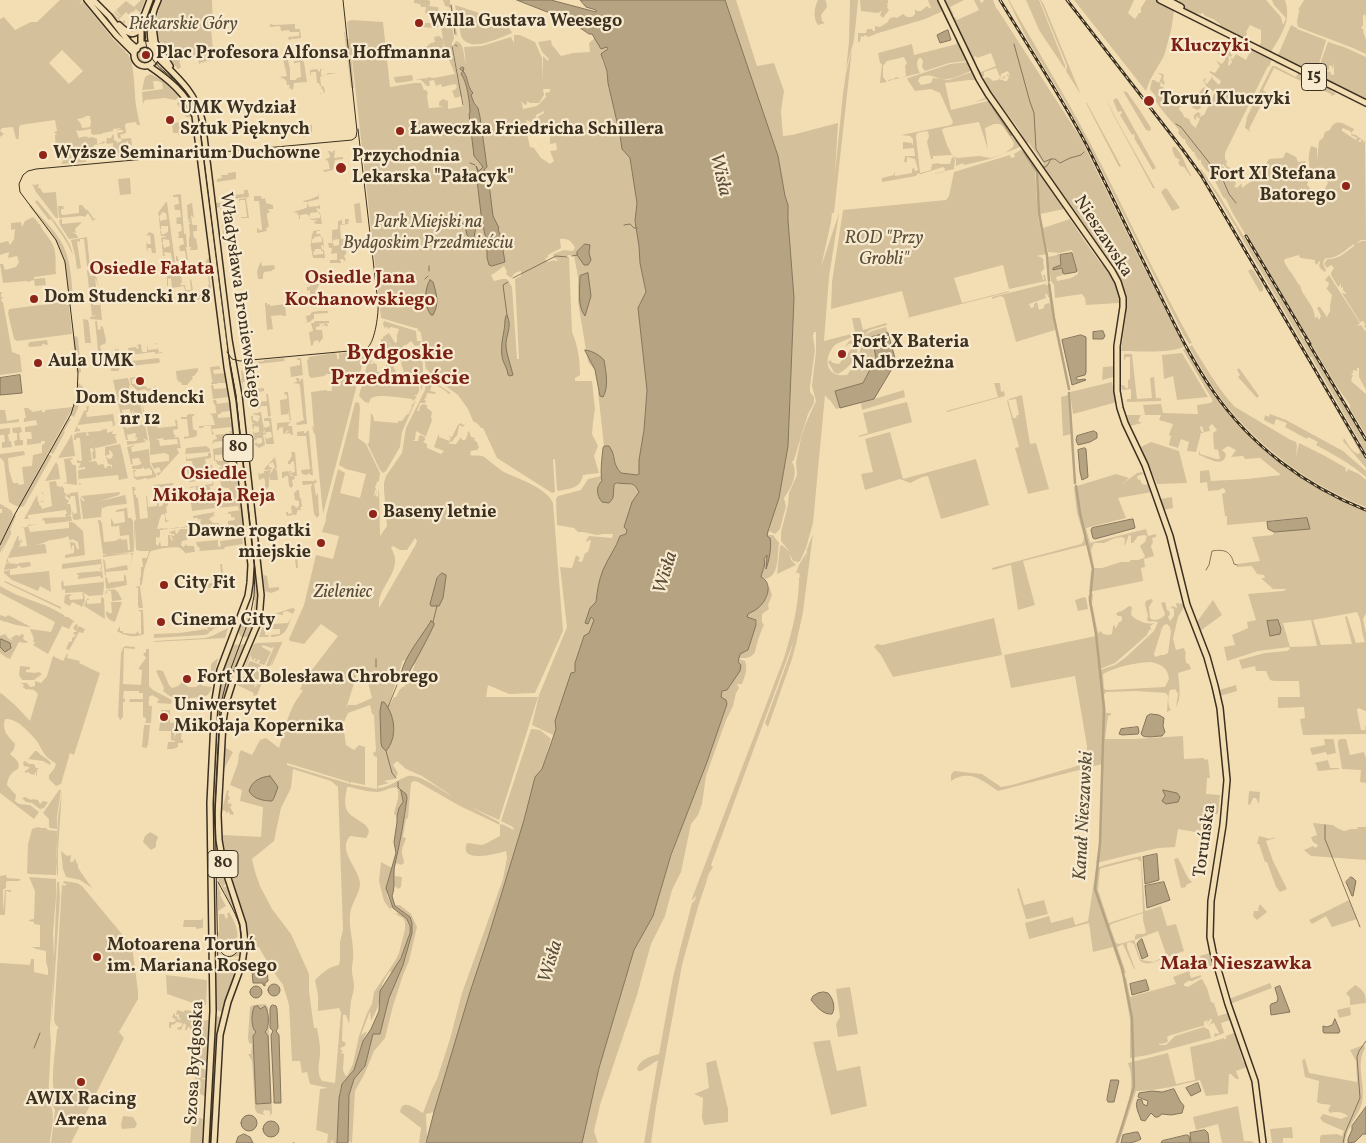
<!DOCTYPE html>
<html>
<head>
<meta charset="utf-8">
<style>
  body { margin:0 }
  canvas { display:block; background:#f3deb4 }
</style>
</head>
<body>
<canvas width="1366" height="1143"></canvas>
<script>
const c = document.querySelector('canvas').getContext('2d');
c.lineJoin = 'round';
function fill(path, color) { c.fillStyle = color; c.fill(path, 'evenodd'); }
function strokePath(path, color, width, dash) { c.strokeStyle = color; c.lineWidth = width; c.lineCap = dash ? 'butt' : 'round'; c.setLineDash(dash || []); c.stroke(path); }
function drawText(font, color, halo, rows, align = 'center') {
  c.font = font + ' Vollkorn,serif'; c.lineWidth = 4.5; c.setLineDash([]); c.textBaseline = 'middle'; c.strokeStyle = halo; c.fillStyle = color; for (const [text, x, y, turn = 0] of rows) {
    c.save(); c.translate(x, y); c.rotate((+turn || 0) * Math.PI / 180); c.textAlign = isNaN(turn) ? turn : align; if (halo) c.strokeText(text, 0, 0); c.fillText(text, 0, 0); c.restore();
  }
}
fill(new Path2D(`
  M60 0H81L82 1 79 5 83 2 113 39 126 52 125 53H127C134 61 134 83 135 93 135 104 138 115 140 125H137L136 122 127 123 125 125 126 133 120 135 121 139 131 138 132 145H128V141L126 142 128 155 118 157 117 150 115 151 113 150V143L107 144 106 142 107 138H111L113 134 114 136V141L116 140 117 143 122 141 121 139 118 138 117 133 123 132V130H115L120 129 121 128 113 129V131L103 133 102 134 93 135 91 133V129L79 131 76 130 79 138C82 137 86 135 89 138L92 137 97 139V144L101 143 104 141 105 143 94 145 93 150 86 152V142H84L85 151 78 152V156L81 159H86V162L61 164 65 158H56L55 135H57L54 132 57 131 55 120 20 125 19 128V137H18L19 139H16L13 127 2 128 0 131 4 134 0 137V19L4 17 15 30 31 22H37ZM62 50 83 71 69 84 49 63ZM86 116H90L91 122 90 127 82 128 81 124 77 119 83 118Z
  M141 0H145L140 13 136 9 134 10 136 11 131 12 129 15 126 12 119 19 122 22 125 20V23L123 24 112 14 113 13 118 18 119 17 114 12 115 11 120 16H121L116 10 126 1 134 7Z
  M162 0H212L213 27 211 28 214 60 206 61 205 62 204 61V63L202 62 199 64 198 57H193V52L185 53V57L180 58V62H178L180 63 181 68 177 69 176 66H175C158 43 151 28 162 0Z
  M414 0H428L430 1V5L428 6 438 7 439 13 450 11 454 38 451 46 462 96 455 98 452 91 456 89 457 86 455 84 442 87 441 84 436 86 434 80 429 81 430 86H427L421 80H415L425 78 426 79 428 77 434 78 455 74 446 53 443 40 444 51 426 53V47L431 43 435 42 434 37 439 36 443 39 441 27H437L436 28 421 27 422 23H431L433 21H436L437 19 434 18 432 14 425 13 426 7H421L420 4 414 3Z
  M443 0H450V5H452L457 34 456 37 451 7 449 9V7L445 6Z
  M725 0H736L757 66 774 63 784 91 781 111 783 136 792 135 838 123 835 173 843 94 846 73 852 49 834 213H832L831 222 821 267 839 213 829 277 824 341 855 333 852 318H860L863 330 886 323 887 325 870 330 863 336 872 331 886 327 888 333 872 337 876 358 863 383 835 391 840 408 836 409 830 400 828 399 825 395 813 523 806 548 800 561 798 562 793 561 790 554 791 560 796 565 777 574 780 546 782 545 790 552 781 541V532L788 505 789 493 797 475 796 462 801 438 806 423 816 401 812 386 816 352V332H814L813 336 815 350 810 386V392L814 397V403L808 414 794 460 792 462C799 474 791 488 784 498L786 506 780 529 775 534 769 531 768 535H773L779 543C777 555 780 575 766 579L761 577 764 559 767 555 766 569 768 564 771 542 767 536 768 531 779 498 787 448 794 298 788 220V205L785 196 778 156ZM852 337 859 339 856 340 858 343 859 339 862 338C860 343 861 348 859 354 857 362 852 368 847 375 827 378 822 360 834 346 838 342 847 340 852 337Z
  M818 0H825L826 1 827 7 821 15 822 21 825 23 818 25C813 18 814 7 818 0Z
  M850 0H858V1L854 40 846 69 849 42Z
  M860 0H888V3L887 4 888 6 887 7 889 10 883 18 880 15 882 11 878 13 861 11Z
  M928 0H939L944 9 943 11 925 19 875 34 874 35 868 37 865 35 863 37 861 36 860 42H858V33H866L867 29H872L873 31H875V26L880 27 888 22 889 19 893 17 897 18 903 14 907 17H912L915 14V9L917 11H921L927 6 929 8H931Z
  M944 0H964L950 7 954 15 952 16Z
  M974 0H980V2L982 3 984 0H993L996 8 998 10 1080 137 1144 268 1185 346C1172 354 1137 351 1121 351L1126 314 1125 303 1127 299 1121 281 1089 231 1028 145 1029 146 1043 165 1044 164 1029 143H1026L1018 128 992 94 983 79 987 77 991 79 992 81 998 80V79L1006 76 1004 79 1002 77 999 80H1001V79L1004 81H1007L1009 77 1006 75 1008 74 1009 76H1010L1008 71 1001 74V76L1000 77 996 68 984 72V76L982 77 977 68H978L981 72 996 66 991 53 977 58 976 56 974 57 977 66H976L966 45V43H965L960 33 961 32 960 31H959L953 18 955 17 957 20 979 10Z
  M1008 0H1009C1040 55 1074 110 1102 166 1132 225 1160 285 1192 343L1189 344 1183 334 1100 167 1066 103 1027 39Z
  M1026 0H1039L1065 65V69L1039 30Z
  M1040 0H1041L1044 5 1081 95 1066 71 1067 66Z
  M1074 0H1134L1128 13 1135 19 1139 13H1141V8L1146 0H1158L1163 5 1174 11 1171 31 1164 56 1150 80 1146 91Z
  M1179 0H1266L1281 17 1283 25 1286 18 1274 5 1272 0H1285C1292 21 1281 35 1271 52L1259 45 1261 43V30L1250 25 1246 32 1247 34 1244 41 1235 33H1230L1221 28 1220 24 1213 19 1205 16 1203 13 1201 14 1196 13 1214 22 1217 25 1211 24 1177 4Z
  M1304 0H1366V19L1365 14 1363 16V25L1361 28 1364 30 1363 31 1366 40V54L1353 48 1298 27 1297 22 1299 11 1300 10H1298Z
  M455 5C468 10 509 20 512 33 498 38 470 54 461 36Z
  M351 20 383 22 390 87 414 83H421L424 90H426L428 93 427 96 429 109 430 108 441 107 443 108 441 106H439V102L443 99 448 101V109L464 106 453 51V46L456 41C465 43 463 56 466 64L464 47 482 46 511 37 514 43V35H520L535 42 542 58 543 82V56L548 61 549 59 542 52 538 42 551 40 552 45 561 56 573 53 590 52 589 43 595 38 599 46 607 47 608 49 602 53V60L607 71 608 83 620 135 622 149 630 158 637 203 635 221 639 246 640 263 646 292 638 308 647 390 644 430 639 460V474L637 475 621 473C613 464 614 457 609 446H604L598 392 604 385 595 370 588 362 578 302V277L574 256 569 255 563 258 569 257 572 332C578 346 580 360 580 375L575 378V381H592L595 409 593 423 592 434 598 446 594 456 599 473 583 475C580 489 571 488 559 491L557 490 555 460 554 459H553L555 492 552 493 497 458 483 428H481L478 424 473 421 468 409 458 395 432 376 427 369 426 370 421 333 417 329 418 328H415L381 318 352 59 351 53 354 88H351L344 32H345L346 39H349L347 22ZM464 71 465 73 473 100 478 108 480 117 487 167 484 170 485 172 488 176 493 216 501 238 505 262 493 266 489 265C488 263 487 260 487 258 486 252 490 245 487 239 480 217 480 193 478 169L481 171 484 167 478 162 475 156 470 111 471 108 470 107ZM543 89H550V92L545 93 546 97 537 106 523 109 522 103H520L522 102 525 105 527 104V101L530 103H539L544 95ZM544 111V113L539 116 534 121 539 128 540 124 542 128 539 132 542 136 544 134V130L550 134V144L556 143 557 150 550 151 554 161 550 164 541 158 534 148 530 147 526 129H528L526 120 531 122 536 117V115ZM560 239C567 238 572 241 575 248L573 251 564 250 553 254 554 258 558 260 562 259 556 261 554 260 548 262 545 259 548 257V255L561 248ZM504 266 507 272 506 274 511 278 515 273 521 271V276L515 279 519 359H517L512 287 507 279H502L494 281 491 275C496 273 499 269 504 266Z
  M270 24 274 25 295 24V29H300L301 38 293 39V37L292 39 289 40 288 37 299 36V32H290L289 30 281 31 280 26 270 27Z
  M1291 25 1297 28V29L1326 40V41L1318 67C1313 68 1309 71 1305 70 1298 69 1283 60 1278 55Z
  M959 39 968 60 966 61 949 63 925 71 922 67 923 61 921 58H919C916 62 917 68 920 73L888 81V80L894 79 896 77 900 78 906 76 905 66 907 63 904 57 887 61 883 66V77L887 82 880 83 882 64 880 63 878 53 912 44 914 55 957 44 956 40Z
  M1221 40 1224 41 1223 45 1231 50H1233L1231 53 1232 56 1230 57 1229 55 1228 57 1229 59 1228 65 1229 66 1232 62V59L1230 63 1231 58 1233 59 1236 54 1234 51 1238 45 1240 46 1241 44 1245 46H1240L1236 54 1246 60 1250 52 1246 49 1247 47 1250 48 1251 47 1256 52 1272 59 1269 67 1268 66 1225 153V159L1227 161 1226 164 1228 167H1230L1229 171 1226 168 1225 169 1226 166H1224V164L1221 166 1224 167V169L1230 177 1233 178V181H1235L1236 184 1234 186 1237 188 1241 184 1243 185 1241 186 1243 188C1244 185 1250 183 1253 180L1252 178 1257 169 1262 171 1269 159 1283 158 1286 152 1296 157 1298 162 1305 161 1310 176 1307 179 1308 182 1307 185 1313 191 1324 190 1328 183 1324 176 1325 169H1324L1323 172 1321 171 1311 173C1308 165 1308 154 1311 146L1317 148V161L1319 141 1323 138 1325 132 1330 130C1335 117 1344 124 1354 129V130L1351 133 1350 131 1343 128 1342 129V131L1356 140 1357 138 1351 135V134L1356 135 1358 137 1361 138 1358 142H1361V139L1363 140V143L1364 141H1365L1366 240H1361L1357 243H1358L1362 241H1366V328L1364 327 1365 324 1363 321 1360 322 1342 293 1347 294 1343 290V287L1341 288V284H1340V286H1338L1340 290 1331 275V273L1334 268 1331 265 1327 268 1324 264 1327 259C1338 260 1346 252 1354 246V244C1345 250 1337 259 1326 258L1324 260 1323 264 1326 270 1325 272 1321 269 1319 266 1320 262 1319 261 1317 265 1315 263V260L1300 258 1299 255 1285 259 1284 261C1287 269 1295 276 1298 284L1300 285C1301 288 1302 293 1305 296 1310 305 1314 307 1315 318H1316L1317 316 1319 320 1321 316 1317 308 1318 307H1320L1327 317 1330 311V306L1332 295 1326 288 1328 287 1329 283 1325 280 1329 275 1360 323 1357 326 1361 325 1366 332V390L1359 377V368H1357V371L1353 370V373L1351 374 1352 375H1353L1351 381 1366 394V435L1350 409V405L1336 385 1232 212 1226 199 1223 197 1212 175 1206 170 1201 163V160L1200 159 1199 161 1194 153 1195 152H1193L1186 143 1185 139H1183L1178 133 1179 130C1172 121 1164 114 1157 103 1153 97 1158 102 1155 95 1153 93 1151 91 1150 89L1152 80H1154L1159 83 1162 76 1158 73H1160L1164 75 1163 80 1165 83 1163 85 1161 81 1160 86 1163 87C1168 95 1167 99 1175 105H1178L1181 100 1180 97 1182 95 1183 96V98L1186 99C1185 103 1183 106 1179 108V109L1183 114 1184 117 1189 119 1191 124 1197 129 1196 127 1200 119 1196 116V120L1194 119V115L1198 112 1201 114 1199 116 1201 117V116L1204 115 1215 92 1208 88 1203 81 1205 78 1206 79 1204 82 1207 84 1212 77V76L1213 79 1219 85 1221 81 1209 72 1210 71 1215 73 1220 66 1216 61 1222 64 1225 60 1226 53 1223 51 1220 55 1217 54 1219 52 1216 50 1219 51 1221 49 1214 44 1212 47 1214 49 1210 46 1213 42 1211 41 1219 45Z
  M1328 42 1344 47 1366 57V101L1348 90V92L1310 73C1316 68 1324 71 1331 72L1330 74 1334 75V62L1333 69 1331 65 1329 66V70H1320L1319 67Z
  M142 47H144L146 54 152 62H151L143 64 138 60 137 54Z
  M287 56 290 69V80H296L297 78 301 77 300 62 295 63 294 64V61L302 60 304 62 307 82 294 83 293 90 289 88 290 85H287L286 80 280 77 287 76 283 59Z
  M1275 61 1298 72 1280 61 1332 88 1331 91 1333 92 1334 88 1335 89 1336 92H1334L1336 94 1331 96V94L1320 89V87L1318 86 1317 89 1315 88 1316 83 1319 84 1305 76 1307 78 1305 83 1274 68 1263 90 1267 93 1249 129 1251 132 1245 128 1247 117 1272 66H1275L1296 77 1298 73 1275 63Z
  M968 62 973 69 971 71C962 74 953 80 944 79 932 78 933 73 920 77L918 81 921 85 931 83 933 78 949 80 974 71 988 97 984 100 973 102 986 98 975 80H969L945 83 951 110 988 101 1007 124 1013 137 1021 145 1020 147 990 159 964 165 963 163 956 166V159L952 155 933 156V159H931L927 142 929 136 928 132 927 131 917 133 916 136 920 173 931 170 932 164 939 163V164H950L952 157 955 159 954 169 932 174 944 172 945 169 943 167 921 174 922 175 918 173 916 176 882 182V178L894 175V170L895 176 912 173V169L914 168 915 171 918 170 915 159 907 157V162H904L905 156H915L914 148 903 149V142L912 143 913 146V139L910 136 901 135 951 125 953 122 940 93 931 89 915 91 907 79 908 78 950 64ZM979 122 988 150 985 128 994 124H1000L1003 126 1014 143 1013 147 1005 153 991 158 979 156 957 158 952 155 947 145 942 130 944 128Z
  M317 69 319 72 320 71V69H323L321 70V75H326L328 73H338L323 75 320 77 321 85 324 87 325 93 324 92 320 94V93H323V90L321 88 322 86H320L319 83H317L316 72H311V75H310V70Z
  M150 74C165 79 186 102 192 117H186L177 104 180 99 179 97 175 100 165 98 145 100 143 104 142 92 163 89 162 83 158 81H153L154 89 142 90 145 77Z
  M412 75 413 80 411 81 397 83 395 82 394 77Z
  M1204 87 1208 90 1206 97 1208 100 1202 106H1201V108L1197 110 1193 108 1189 103Z
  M1123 91 1127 92 1139 109 1151 128 1150 131 1146 130Z
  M1104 95 1119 124 1155 188H1153L1114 116Z
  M1117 98 1156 168 1153 170 1134 138 1135 137 1134 134 1132 135 1120 115 1122 113 1121 111 1118 112 1113 100Z
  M1086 103H1087L1121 166 1119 167Z
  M184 122 185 132H182V135H178V133H173L172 123Z
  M299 125H312V137V135L303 137V135H301L299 137 297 133H298V131H297L300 129Z
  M1174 146C1183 153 1185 166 1191 175V177L1184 167 1180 166 1178 162 1180 160 1175 157 1172 149Z
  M1022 149H1024L1054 191 1053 192 1051 191 1064 209 1040 214 1038 173 1039 174V173L1028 158 1027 159 1035 171 1038 217 1046 254 1036 256 1041 257 1044 260 1043 262C1044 267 1046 268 1041 272L1043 280H1044L1043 275H1045L1046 281 1009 289 1003 265 954 278 962 303 1009 291V292L903 319 909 317 902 291 831 309 832 282 843 210 946 200 949 196 954 172 1010 155 1011 158 1015 157 1014 154Z
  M335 150 334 158 343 157V159L335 160 333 170 324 172 323 170 330 169 328 161 325 159 329 158 330 156 328 151H330L332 153 333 151Z
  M1201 169 1219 195 1301 332 1300 333 1339 396 1338 398H1340L1342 401 1341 402 1342 401 1350 415 1349 416H1351L1360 432H1359H1361L1366 441 1365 442 1366 443V453L1360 443 1363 442H1360L1314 362 1312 357H1310L1306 349 1236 228 1237 227 1235 226 1211 186 1200 170Z
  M236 172V179L217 182V179L222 178 221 175H228V173Z
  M130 178 131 194 120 195 118 179Z
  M32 184 34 185 39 184 38 188H40L43 193 56 192 58 218H56L36 192Z
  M1165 188 1167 189 1180 208 1172 211 1161 192Z
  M244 190H248L249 196H250L246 198 249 218H241V214V217H247L245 200H240V204L239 199 246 198 245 197 235 199V201L232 203V206H226L224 209V207L222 208 220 210 221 207 216 208 215 210 214 201 217 203 230 202 231 201V198H230L232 196 231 192 233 195 244 194Z
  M318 191 319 199 307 202 309 207 319 206 320 204V209L316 208 318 212 310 213V219L320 218V214L318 213 320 212 322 224H317L314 223 315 221 319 220H311L309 215H307V214L300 215V219H298L299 218V215L296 214 299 213 293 212 306 208 307 207V202H304L303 201C309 200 313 198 318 196Z
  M181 194 184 234H186L187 247H186L188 260 176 261V256H177L179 261 186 258 185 251H180L179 246 184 244 183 238H178L179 235 178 232 182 231 181 224H177L176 222 177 221 176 218 181 217 180 210H175L174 205 179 204 178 197H173V195Z
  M254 196H261L262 199 265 198 266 203 273 205V209H268L270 213H267V217L269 226 266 229 267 231 257 233V228H258L259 230H262L259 201H254Z
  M37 200C48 213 71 239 73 255 67 241 59 231 51 219L49 220 35 202Z
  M166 202H167L175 262 164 264V257L165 261 172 259 171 253 164 252 165 256H163L162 244H163L164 248 170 246 169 240 163 239V243H162L161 238 167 236H161L160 231H161L162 235 168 232V226H161V230L160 229 159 218 160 217V221L167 219 166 213 162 212 161 214 159 217 158 213Z
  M192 203 194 218 191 215 192 224 193 225H197V231H194L193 232 194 238H196L198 249 196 250 195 244 196 250H190L191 247H189V237L190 236 189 224 191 223 188 222 190 219 188 220 187 205Z
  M360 203 362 223H356L354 204Z
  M31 205C40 217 52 226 60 240 71 257 71 278 73 297L72 299 69 300C68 286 67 272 64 260 58 239 42 222 29 206Z
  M79 205H82L87 211V209L94 219 97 218 93 221 88 213 85 217 82 216 59 218 58 206H63L64 209H61V214L63 215 79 213Z
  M227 208H231L232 217H228V219H233L227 220 228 229H230V232L223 234 222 216 223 215 222 213H221L222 211H226Z
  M33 217 38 222 37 223 40 224C42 231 50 238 53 245 57 254 55 265 56 274L34 277V279L45 278 46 285 35 286 34 280 30 281 29 282 26 281 3 283 0 264H3L5 270 16 267 19 262 17 256 8 258 9 252 0 255V243L8 241 10 245 14 239 15 229 11 230V223L21 222 22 227 25 221Z
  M62 219V224L82 222 75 229 76 233 72 232 77 235 78 238 69 239 60 225 59 220Z
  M345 219H349L348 224 340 225 341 239H345L346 245H355V247L346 248V254L344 256 346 260 344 261 343 259H340L341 263H330V260H337V253L331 254 332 248H329L328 243H333L334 246 339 245V239L333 240V242H332V230L338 229V221L342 220V224H345Z
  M1070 219 1086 243 1102 265 1108 268 1114 278 1119 290V303L1086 305 1085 298 1082 294 1055 298 1054 285 1051 281 1048 257 1057 255 1059 253 1048 252 1043 228ZM1072 250 1078 274 1071 278 1057 281 1056 277 1066 274H1064L1062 268 1053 270 1061 266 1059 253Z
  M1230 227H1231L1366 459V468L1343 441 1344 438C1348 444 1352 453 1359 454L1360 452 1341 418Z
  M320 230V231H317L316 233 317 234H320L321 236 314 237V239H312V243L322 242V238H320L321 237 323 238 324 248 323 245 321 246 322 249H315V251L313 252 314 255 323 254V251H321V249L324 250 325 258H313L311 247 310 245 311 244 312 234 313 233V231Z
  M149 232 154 234 156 253H152L151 248H148L147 252 146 241 147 244H151L150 235 146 236V239V236Z
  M87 237 90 267 87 268 89 266H87L84 239H80V242L78 241 77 242 81 268 77 269 75 255 71 240Z
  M209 257H211L212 264 208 265 212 298 187 301 184 286 172 288 171 278 168 279V286H167V276L177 274V272H179V270H180L182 282 180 285H185L186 290H191L190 280 191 279 193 290 188 292 186 293 187 297 202 295V291H200L202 290 203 295H208V286L209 284 206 261Z
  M261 262 262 266 274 265 275 269 272 270V271L264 272 263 275V279H258L257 271 260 263Z
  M1251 269 1253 270 1263 286V291L1260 292 1248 271Z
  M87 270H89L90 276 94 275 95 277V271L99 288 95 277 97 296 94 298 95 302 93 303V305H100V298L102 320 90 319V317L95 316V315L92 316Z
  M318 282H320L319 283 321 284 319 285 315 292 317 293V307L314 306 315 301 313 294H310V290L307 291V287H310V285H302L318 284Z
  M1048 282 1050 283 1055 330 1016 342 1004 298 1001 296 992 299V297L1045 284 1048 286ZM1045 294H1047L1048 297H1049L1050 305 1049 303 1044 305V308L1039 310 1037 302 1034 304V307L1031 308 1029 304 1046 298Z
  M0 290V292H2V293L1 294V297H3V298L1 299 2 302H3L12 352 20 355 22 372 0 375Z
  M64 302 66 305H69L72 334 17 341 14 339 8 313 9 309Z
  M265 303H267V305L270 304V306L285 304 286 316H283L282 315 271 316 273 329 267 330Z
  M319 311H328V313L314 314V319H313L310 322 303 323 307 322 306 316 310 315 312 312Z
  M83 319 88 320 89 324 91 343H85Z
  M95 321H97L98 330 101 329 100 326 103 327 106 340 105 344 101 345 100 347 102 352H104V355L103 352 102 354V357L104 355 115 354V347L116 350 119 349 118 354 116 353V357L107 358 110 367H108L107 361H98L106 358 99 359Z
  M315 321H329V323H326L328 325 327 327 325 325 320 327 326 323 319 324 320 326 316 327V330H322L323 338 319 343 318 340 314 341 313 345 311 346 309 332 313 331 311 323H314Z
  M384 321 416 331 417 341H421V345L415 346 411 341 406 345H404L403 347 406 355 411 354 413 349 422 346 423 373 425 372 426 374 421 391 420 379H419V391L417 395H414L417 397 413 401 412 399C404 398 380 394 374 397 370 398 370 400 369 403L365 402 359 396 368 361 371 360 372 362 370 363V364H373V362L377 365V372H380V375L377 377 382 376V367H383L384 374H387L386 361 385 360V357L387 356 386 351H384V344H381V339H383V337L389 333 395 343 397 342V335L399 329 391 327 388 329 386 326 385 329 383 324ZM385 336 400 361H402V362L401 363 404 372 402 373 406 380 405 382 402 383 400 380 398 381 397 378 399 377 392 364H390L389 358 392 355 395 360 397 358Z
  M76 336 78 338 81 372 77 373 73 337Z
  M47 340 48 345 42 344V346L29 347 28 344 30 342Z
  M852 340 858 345C858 358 849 368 838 374L834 372 828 362 830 360 833 363 839 364 852 348 850 343 845 347 849 341Z
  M156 343 147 344 148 350 157 349V347L159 352 156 353 162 352V353L155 354V352H153L130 355 128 348 136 347 137 349 139 348 137 345 141 344 142 352H147V344L157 343V345Z
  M1192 345C1205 366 1218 389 1235 407L1289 439 1296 442 1297 446 1296 457 1299 443 1325 456 1346 468 1345 470 1347 472 1348 469 1359 474 1366 480V507C1301 482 1240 434 1204 373 1199 365 1194 356 1189 347Z
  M1187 348C1227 427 1285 476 1366 510V613L1363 619 1366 633V711L1358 708 1357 710 1361 730H1365L1366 724V734L1303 735 1300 719 1305 718 1304 707 1278 708V697H1300L1299 681H1274L1270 680 1266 671H1256L1255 666 1242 669 1239 660 1265 653 1287 651 1290 649 1289 647 1258 651 1227 661 1224 647 1235 645 1232 635 1248 628 1247 622 1256 620 1248 594 1283 591 1287 589H1273L1261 578H1265L1264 575 1257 574 1252 566 1237 567V564L1260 561 1252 537 1273 535 1274 532 1310 529 1306 518 1227 525V516H1225L1222 494 1226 492 1225 490 1223 488 1219 490 1208 491 1207 482 1200 483V471L1209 470 1211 481 1247 479 1281 475 1260 458 1245 459 1243 456 1231 457 1236 450 1228 446 1222 450 1226 454C1224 469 1208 458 1199 455V450L1200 454 1216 459H1220L1218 450 1214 449 1213 433 1217 430 1212 424 1209 427 1210 431 1204 432 1202 426 1200 427 1201 431 1204 433H1201L1196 452 1187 451 1189 442 1181 439 1178 448 1169 445 1171 436 1169 435 1173 424 1159 420 1161 415H1145L1143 405 1161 404 1163 413 1198 414 1197 405 1210 403 1213 401 1183 350ZM1357 612C1362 620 1361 633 1365 642L1356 643 1347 616 1345 617 1352 644 1321 645 1313 620ZM1311 620 1317 646 1290 647 1283 623Z
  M364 350 365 352 363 353 364 358 323 514 315 433 314 434 312 426 314 428 311 392 326 390 327 391H331L332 390 331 374H326L325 376 311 378 309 376 307 360 309 359 308 357 335 353 337 355V359H339V353L343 354 342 353 362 351 363 352Z
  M1182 353 1208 397 1177 400 1173 376 1164 379 1162 355Z
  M1124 354H1132L1137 399 1152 398 1150 378 1154 377 1156 398H1161V401L1127 402V399H1131V389L1122 390 1121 385 1125 386V388H1128V380L1130 379V357H1126L1124 361Z
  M159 358 160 362 158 363 121 367 118 371H111L110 364 113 363Z
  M286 358 284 359 285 363 284 361 249 365V367H244L245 363 264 361V360Z
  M297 358H301L303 375 291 377 290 367 300 365V360H297Z
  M219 366 221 369 213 370 214 374 225 373 227 383H218V382L217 384H211L212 381H214L212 380 210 367Z
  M1115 366V377L1113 379V377L1102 380 1103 367Z
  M198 368V371L194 376H192L193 378 187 385H182L181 382H178L179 380H177L176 371Z
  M1239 368 1259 396 1257 398 1238 377 1240 375 1237 370Z
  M242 370 244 375 251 374 253 389 264 388V391L246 394 245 392 251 391 249 381 243 382 244 393 243 395V386L241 379 242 378 241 371Z
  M143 376 144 378 132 379V384L142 383 143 386 147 387V389L153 388 154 386 155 388 156 385V389L147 391 145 389 138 391 131 385 130 378Z
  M128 378 130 385 129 387 130 391 134 392 133 394 131 393 117 397 113 380Z
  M296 378H299V381H301L300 379H303L307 424 297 425 296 423 304 420 303 416 300 386 299 385 300 384 292 383 297 382Z
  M428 378 451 393 448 394C447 390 439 388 435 384L432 385 430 391 435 392 436 394 427 393 426 398 424 399 426 401 425 403H420L417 411H419L420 406 423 404 427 405V408L432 412 431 417 432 420 426 436 429 437 425 436 416 431 415 440H413L414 441H418L419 436 421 435 425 437V440L423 442 427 444V448L441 454 444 451 434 447 439 433V437L449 441 451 438 448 436 452 437 458 425 461 423 463 425 465 424 463 427 460 425 459 426 457 436C454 437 454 441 451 442L450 441 448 445 450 443 451 444H456L461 437 462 440H465L468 434 467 433 469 431 471 437 475 438 474 440 477 442 479 448 477 449 478 451 476 450 471 451 470 455C473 456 479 455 482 456 487 458 497 468 504 472 518 479 546 487 553 503L563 631 535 693 509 694 488 685 486 697H538L499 820 471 807 499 822 500 825 502 824 514 830 513 827 501 821 531 729 540 730 551 739 542 769 535 778 524 820 488 938 470 992 434 1112 426 1114 427 1138 425 1143H419L421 1128 400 1112C402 1097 416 1109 423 1113L432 1089 437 1079 450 1039 462 993 503 879 507 858 506 851C497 854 458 864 467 843L482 845 487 843 500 836V825L460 806 418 782 414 781 411 783 408 818 406 819 403 837 406 838C405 843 402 846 402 852 402 856 404 859 404 863L401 865 397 863 395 866V876L402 877 401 887 398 889 395 886 392 896 395 905H400L411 914 417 927 409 961 403 975 393 1006 385 1038 374 1051 365 1073 355 1091 352 1143 349 1141 348 1143 349 1095 354 1079 365 1065 373 1033H380L389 998 412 933 410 917 395 906 392 895C396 885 392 875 395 864 400 843 404 820 407 798L406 794 402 791 403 802 399 808 397 816 394 814C395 806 401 796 397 788 390 786 385 792 377 792 368 792 359 789 349 787H347C346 795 343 805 348 812 353 820 377 825 366 838L350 836C337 851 359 868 360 883 360 895 350 904 350 916 349 928 353 939 353 951 354 957 352 964 352 970 352 976 354 980 354 986 354 991 352 996 351 1001 350 1008 350 1016 349 1024L346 1015H343L342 1041 346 1043 345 1046 340 1048 343 1052H340L344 1054 343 1070 345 1075 347 1076 353 1064 359 1036 367 1013 372 1004 374 992 395 961 399 953 405 929V922L403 918 392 912 384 901 379 881 381 862 392 868 388 879 387 895 393 908H390L392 912 397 914V912C400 915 405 917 407 920 416 933 398 962 392 974L390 971C381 983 382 988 379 1002 378 1008 374 1015 371 1021L370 1011 361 1035 367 1031 359 1052 354 1070 342 1084 340 1090 337 1143H333V1139L331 1143H327L328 1134 316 1130 320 1089 328 1088 310 1084 307 1072 302 1073 300 1061H292L289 1005 283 985 270 967 259 947 251 948 248 946 246 921 229 870 223 839V835L261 837 263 807 240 801 242 790 230 785 238 763 239 754 241 750 252 755 260 740 266 738 279 748C285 728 289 707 303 691L300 689 305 679 321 658 338 636 321 624 304 644 290 641 289 639 304 605 316 555 333 559 339 536 322 532C323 527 327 521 326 516L338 469 345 473 340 493 360 498 366 474 346 469 339 465 355 403 357 402 359 403 360 408 358 438 366 444 380 473 379 481 377 482 375 488H376L374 495 375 496 377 489 376 496 378 497 379 487 380 536 387 526 384 490V483L386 476 402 453 406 428 425 390V383ZM415 538 417 541 416 544 379 608C377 590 393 580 395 563 396 557 393 552 391 547L393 546 400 550H407ZM403 660 415 664 411 676 404 687H402L401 689H400L396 697H394L390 704H389ZM361 672 366 675 372 698 356 705H348L346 709 357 674ZM370 705 372 714 374 715 376 751 373 753 374 756 377 757V789L350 784 351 782 365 785V747L359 745 354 750 346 745 343 724 348 713ZM397 761 406 769 422 776 452 796C442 791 419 773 408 776 398 779 389 788 378 788V786L389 783 384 781 395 779 398 773 393 765ZM287 763 349 782 350 784 287 765ZM293 769 331 781 338 787 343 930 340 942V960L339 965C328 967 322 973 315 980L318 995V1011L339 1008 341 1012 335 1083 322 1081C315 1071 321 1060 320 1049 320 1042 318 1035 317 1028H314L309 991V974L291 934 272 909 260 886 255 872 252 859 274 841 281 808 291 788Z
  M1112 382 1115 397 1117 402 1073 414 1070 392Z
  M78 383 80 384 81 386H83C82 397 79 407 74 417L70 415 75 400Z
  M994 383H1000L1001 392 1004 391 1005 396 947 412 946 411 998 397Z
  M211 385H213L214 389 228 388 227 392 229 393V397L213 399Z
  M904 390 905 397 862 410 861 403Z
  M284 392H288L291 421H290L288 410V414L281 415 280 400 287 399V395H285Z
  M136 394V395L122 398 123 403 140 400 143 417H140L139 414H137V416L135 417 133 414 134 409 131 414 130 409 122 410 123 416H121L117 398Z
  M266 394H268L271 416 268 417 267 406H261L259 409 258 408H252L251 402 255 401V404L258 403V402L267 401Z
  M1022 395 1030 444 1036 443 1049 489 1028 494 1015 448 1019 447 1007 401 1008 400 1013 418H1017L1016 417 1017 415H1019L1016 399 1009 400V399Z
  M1068 395 1071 434 1063 436 1061 397Z
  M213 400H216L217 404 230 402 231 411 221 412V414H218V418L231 417 230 422H232L236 461H229V465H236V464L240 502 239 503H241V509L239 510 238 506 216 508V494L218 495V502H220L219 500 225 499V495H229L230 496 231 494 229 488 218 487H221L220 471H217L220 470 219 467 221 468 222 466 217 464 216 461H214L213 449 223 447 224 449V447L231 446V445L233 444 232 440 214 442 212 445 213 440 217 439 216 436 215 435 230 433 229 431H231V427L212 429 213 433H215L212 435 211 426H204L203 428H199V426L215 425 212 415 209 414 217 413C215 411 216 407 215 404L214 405ZM234 454 235 458H232L233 460 217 461 218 460H215V455Z
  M416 400 402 432 400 447 386 471 383 473 380 470 368 445 367 444 369 443 371 415 369 414H371L373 415 374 421 398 423V421H402L407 414 408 415 412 407 411 406Z
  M142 402 147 403 143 405 145 417H149V418H152V417H160V421H156L161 422 157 423 158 428 176 426 175 420H177L178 429 173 430 174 435H176L174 438 178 437 179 438 181 448H176L178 449 177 451H178L179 453 158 476 156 473 161 472 159 467 154 469 151 463 169 461V455L165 453 150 455V443L145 418 155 421 144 417ZM164 438 163 440 177 439 178 444 160 446 159 440H157V439Z
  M907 402 912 422 859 437 858 436 868 433 863 413Z
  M88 406H89L88 412H86L87 417 113 414V412L115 425 111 427 113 425 112 421 77 425 78 429H80V431L74 432 84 411 87 410 86 407Z
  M73 407 25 495 48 454 52 456 24 506 18 508 19 506H16L9 502 4 462 2 459 0 458V454L24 451 25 455 8 458 9 470 13 483H18L19 485 24 484 22 467 32 466 33 455 42 453V445L45 443V441H41V443L27 445V439H32L31 432H25V427L37 425 36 420 24 422V418H26L24 408H28L33 412 42 410V412H45V410Z
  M0 410H5L7 421 19 419V422L0 424Z
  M261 412 264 431 263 433H265L263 424 265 428 270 426 269 421H264V419L265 418H271L274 444H266L265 436 267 439 272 437 271 432H266V435L265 434 263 435 265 445 259 448 255 445V443L257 442V444L262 443V438H257L256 441 254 439 253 431 255 433 259 432V427L254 426V429H253L252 424 255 423H252L251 416H253V420L258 422 260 416 252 414Z
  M190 414H195L192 417 193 429 197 431V435L195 437 184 439V436L185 437 189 436 187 419H181V417H187V415Z
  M1270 414 1286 420 1343 451 1366 471V477C1351 464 1333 454 1316 445L1318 442 1308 437 1307 439 1285 427 1287 423 1276 419 1274 425 1264 420 1265 415 1269 417Z
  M1125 415H1141L1138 421 1142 423 1130 426Z
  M69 418 71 419 64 431 65 432 53 454 49 452Z
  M290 422 291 423H289L288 426H292L293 435H291L290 433 285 434 289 431 288 430 284 434 283 433V427L279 428V430H277V423Z
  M145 424 148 441 143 438 146 442 127 445V441H136L138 437 135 438 136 434 135 433 127 435 128 440H126L123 427H125L134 433 127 428Z
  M21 427 22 432 19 433 20 440H23V445L15 446 14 441 17 440V433H13L12 428Z
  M10 428V434H8L9 441H11L12 447 2 448V442H5L4 435H0V429Z
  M107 429V433L113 431 112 434H117L115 436 117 443 96 448 95 447 96 457 95 459H93L92 452H93L94 449 90 448 92 460 88 462 96 461 98 465 103 464 105 468H107V466H111L112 469V465L108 464 106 457H107L108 459 112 458 113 454 110 450 109 451 110 454 105 456V447L120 444 121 447 128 478 119 480 118 475 79 479V483L82 484 79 485 78 471 79 470 85 469V467L78 468 81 463H77V460H78L79 461H82L80 438H76V440H74V435L77 433 86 432 87 436 89 435 87 432 101 431V430Z
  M304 431V433H306L307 431H309L313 475H310V473L306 475 302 474 301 470 310 469 306 436H297V432Z
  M890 432 903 479 976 459 989 505 941 519 928 476 922 477 910 483 900 479 865 490 861 474 873 472 865 439Z
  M72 434 75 456 58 458Z
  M1151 442 1179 451 1187 483 1157 484 1141 447Z
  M134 445V446L131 447 132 452 149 449 150 464 156 475V477L148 479 145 478 143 479 137 480 134 478 133 470H137L134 472 135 477 152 475V470H150V468L144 469 143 467 141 469H132V466L139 465 142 463H141L139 458 132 459 133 465 131 464 127 447Z
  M206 446 210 449V452L185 454 186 448Z
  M291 452H295L297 476H294L295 479 292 480 293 486 291 488 289 486 288 476H285L284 478H282V472L288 471 290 475 292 476 293 475 290 474 289 471H291V473L295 472 294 461 291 462V464H288V461H289L292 456Z
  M208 453H211V458L205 459 206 465H212L213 471 211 468 190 470V474H188L187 470 189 468 195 466H193L192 461H186V455L187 459 208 456Z
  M275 457 277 468 275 469 277 470 278 480H270L269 475 273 470V468H275L273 462 269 464V467L272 468V469L266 470 264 469Z
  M72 458 73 459 70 460 73 465H76L77 485 63 483 67 482 64 459Z
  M56 462 58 465 60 479 45 481Z
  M271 470 269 475V486L267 489 261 490 260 488 265 489V481L264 478 259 480 258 472 259 474 264 473V471Z
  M212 472 213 479 189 482 188 475H200Z
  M1142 472 1143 474 1137 476 1138 480 1140 479 1142 484 1145 485 1148 484V482L1143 473 1146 472 1152 492 1118 498 1126 518 1086 528 1090 543 1146 529 1148 536 1156 534V537L1152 538 1153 542 1151 546 1154 556 1144 559 1145 567 1141 568 1143 581 1089 592 1091 571 1093 570 1087 545 1023 561 1035 605 1018 610 1011 565 993 570 992 568 1081 544 1083 542 1084 536 1077 513 1074 487 1116 474 1129 478 1121 485 1137 473ZM1129 535 1131 536V543H1133L1138 536 1144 535 1147 536 1145 542 1140 546 1145 556 1144 558 1138 560H1131L1129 562H1121L1102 568H1094L1091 550 1094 543H1104L1115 538 1122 537 1125 539 1124 546 1125 545Z
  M601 476 602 481 598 485C598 491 598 497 602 502L613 498 614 485C623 481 634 483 639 492L632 502 624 526 627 530 626 534 620 536 597 591 596 602 592 607 591 616 594 620 555 721 556 729 553 735 532 725 539 695 567 627 560 567 572 568 576 555 580 558 578 561 582 562 585 553 588 552 591 541 590 540 586 542V541L589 536 612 538 613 534H604L597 535 583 532H578L574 528 557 525 556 499 558 496 581 490 588 479Z
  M315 479 317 482 314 484 316 496 318 493 319 514H320L317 518 314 514 311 488 312 484 303 485 302 481H314Z
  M56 481 57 486 61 487 62 486 64 489V492L66 494 65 498 69 501 67 504H70C71 508 72 511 71 515L67 516H71L72 521 45 524V521L42 520 43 518 66 517 65 514H67L66 510 28 515V518L30 519H24L37 495 38 502 44 501 43 494H42L43 491 44 502H39V505L41 506 42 509 52 506 49 482Z
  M212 481 214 485 208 487H210L211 492 214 493 215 495 193 498 192 496 195 494V489H193H195V492H197V490H196V487L190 488V487L212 484Z
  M173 483 174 484 170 486 169 494 167 496 168 505 166 507 167 513H165L166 520 170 521 165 522V515L162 514 160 518 157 529 163 528 164 529 167 528 168 529 179 527V528L187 526 188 527 160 530V536L159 538 156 537V544L158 546 160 541 161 546H168V535H170L171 540 173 541 171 535 174 536 175 534H171V532L169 533V532L176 530 175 532 177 534 180 529H190L193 532 194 537H192V531L189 529 187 531V540L182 541 181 545 183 547 185 546V544L188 546H194L195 552 186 553V554C186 554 181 548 180 548 176 546 154 549 150 552L144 570 142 584 140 586 143 608H139L138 606V588L135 587 140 586V577H141V567H143L142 558H147L149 551H140L136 550 135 528V550L134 522 136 519 132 487H135V488L136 490H134V494L136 495V497L138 498 140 519 148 518 146 496H147L148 507 157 506V501L158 500 159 507 163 505 164 487H157L153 485Z
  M297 490H299L300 500 301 497 302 507H300L301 510H298L296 515H294V513L293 515 287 516 286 512H288V514L292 513 291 507 293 505 298 509 297 507 299 506V501L295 500 294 493Z
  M78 492 81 519 75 520 73 519 72 512 73 511V514L77 513 75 496H71L70 499 66 496 68 493 69 496 70 493Z
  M120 492 119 495 97 502 125 495 127 503 126 504 108 506 103 508 102 507 101 517 83 519 80 497 83 501H85L81 496Z
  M1172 497 1173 508 1163 510 1160 499Z
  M248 498 259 588V613H253L255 600H254L256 570Z
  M215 500V508L192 511 191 503Z
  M0 504 5 506 3 507H6L12 511 13 515 7 529 14 515 16 516 10 530 11 531V534L0 556 6 542 0 553V513H2V509H0Z
  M127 507 128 518H131L133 521 134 550 133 552 110 554 133 553 130 569 132 555 130 553 127 554V555L126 554 103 557V555L108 554H103L98 520H100L102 523 104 542 115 541 121 538V540L127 539 128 550H130L129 535 120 536 119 525 115 527 114 525 113 527 111 526V518L114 524 125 522 124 511 116 512V510L126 508Z
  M241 510 243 527 242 529H229L227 530H222L221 523 223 526 228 525V521L235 520 234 517H231V514H228V512Z
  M215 512 213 515 216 516H213L214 519 213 516 209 519 213 523H219V530H216V528L219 527 218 524 197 525 195 528 194 524H200L201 519H199V522L197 523 199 522 198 518H193V516Z
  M69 522H72L73 523V522L83 531 85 555 65 558V555L74 553V545L72 546V549L71 548 70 543 71 542 75 543 77 549H79L78 542 72 539 70 541 68 536C63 539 57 539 50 540 45 542 41 544 35 545L45 544 47 553 8 558V561L10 563 6 562 12 548 14 547 13 546 18 535 19 538 18 539 20 542 21 538 22 543 20 542V546L17 547 27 546 24 528H20L27 527V526L29 525 30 523V525L39 524 28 526 30 532 69 528Z
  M218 534V546L219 547 221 546 220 541H221L242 538V534H239H242L243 544 225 547 224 549 199 551 200 549 198 546H197L196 542 218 540V536H216V535Z
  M813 534 803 612 796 644 792 659 768 727 765 723 789 657 794 640 711 865 713 867 698 891 709 874 698 907 682 965 656 1107 651 1143H644L658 1060 641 1071H638L637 1068C642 1058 650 1057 659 1054L673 977 692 903 695 900 696 896 691 901 784 658C792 632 799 605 799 578L800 576 799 573H796L799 565 806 553 805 563 807 549Z
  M309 548 312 549 310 559 297 555 298 567V568H296L294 549Z
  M101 559 102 568 100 570V568H101V564L62 569V564Z
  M103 559 105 561 106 569 127 565 128 570 106 572V575L105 576Z
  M30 562 31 566 22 568 18 565 17 568 4 570 6 563 18 564 19 563Z
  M220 564H222L224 585 234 584V586L205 588V584L222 582Z
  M11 570 10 571V575L49 571 51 592 40 586 38 591 50 596 12 580 4 573V571Z
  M102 570 104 586 103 595 89 596 82 592 65 593V589L62 590 61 583 63 580 64 586 103 582V578H101L100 576 78 579V577L79 576V575H77V573L99 571 100 572Z
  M124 574 126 576 127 585 108 589 106 588 105 577 107 578 109 584 111 582 124 581Z
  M263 575 267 576 269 588 279 587V590L271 593 265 591Z
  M5 581 61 607V609L4 582Z
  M0 586 15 594 49 607 64 615 65 617H68L75 622H73L69 629 62 626 48 654 33 645 35 643 33 641 34 639 30 629 51 632 55 622 0 593Z
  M769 586 772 595 768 605 769 609 762 614V623L764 624C760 634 757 642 755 652 751 659 745 658 739 658V659L745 661C748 669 745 676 742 684H737L739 688 736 693 733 706 726 720 706 776 702 804 698 815 691 824 681 872 672 890 665 916 651 944 637 995 600 1105 594 1131 598 1143H582L599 1068 634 950 653 916 671 857 727 704 726 700 721 697 722 691 730 687 740 654 748 650 756 625 757 621 754 619 747 617 748 614 759 607 764 601Z
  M114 589 118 592 122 600 112 601 111 591H107V593L105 594 106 591Z
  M82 593 84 594 85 601 82 607H81V606L72 602 70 606 64 603 65 595 71 594V596H69L70 600 83 599V595L82 594Z
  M1093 594 1092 604 1098 633 1101 631 1103 634 1109 635 1112 634 1113 626 1115 625V628H1116L1119 622 1122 621V618L1121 616H1118L1116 614 1118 612 1122 611 1129 606 1132 607 1131 615C1137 621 1147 625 1155 623L1150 626 1151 629H1153L1149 630 1147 635 1115 663 1100 669V670L1115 665 1125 658 1154 631 1158 622 1152 621 1150 622 1147 620 1148 616 1145 604 1146 601 1151 599 1153 600 1149 607 1150 618C1155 622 1160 619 1164 616L1165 614 1161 603 1165 602 1167 610 1169 611 1170 614 1168 617 1170 621 1174 616V609L1171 608 1172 606 1177 608 1176 603 1183 604 1184 607 1178 617 1173 639 1176 650 1184 648 1186 654 1185 655 1186 663 1189 664 1191 669 1178 673C1179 684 1182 698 1176 707L1178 694 1175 689 1170 690C1168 696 1167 705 1171 710L1167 712 1168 696 1166 693 1136 691 1106 692 1104 695 1106 713H1111V715L1108 716 1105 739H1134L1183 736 1184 759 1203 758 1206 760 1208 759 1210 778H1207L1206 794 1220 795 1218 814H1206L1203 819 1202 830 1195 832 1178 829 1175 847 1158 848 1096 863 1100 842 1102 764 998 791C982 780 969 769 951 781V775L954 771 982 774 1001 787 1012 785 1050 774 1087 763V746L1075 676 1011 688 1004 655 1096 636 1088 597 1089 595ZM1167 624 1170 627 1171 631 1168 653 1164 655H1161L1155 657 1154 654 1162 628 1164 625ZM1150 662C1161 664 1168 668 1169 679L1165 687 1107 690 1104 689 1103 674C1118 666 1134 663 1150 662Z
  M101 597 104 598 105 619 84 606 87 599 88 598 89 600H87V604L101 603Z
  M1084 597 1086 598 1088 609 1078 611 1075 600Z
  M1213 600 1222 615 1200 631 1196 623Z
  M111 602H122L115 622C109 620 106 618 106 612L108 611V613H112Z
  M292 608 295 609 293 614 287 611 283 612V615L277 614 269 617 273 624 288 623 292 616C287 628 287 636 272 637L270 635 280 634V629H265V635H269L268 637H259L266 617Z
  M138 610H143L144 634C135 638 125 636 117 631L120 626V631H123V633L135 634 138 631 139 634H141V612Z
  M0 615 6 617 8 615 31 627C21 627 9 623 0 620Z
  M248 618 252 620 254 625C252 633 249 640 240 636L238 630C240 624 241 619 248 618Z
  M994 618 1002 655 893 677 881 655 874 647 877 644 882 645Z
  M220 622 221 626 213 629 212 631H210L208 634 204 635 154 638V634H156L180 633 206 629 209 631 207 628Z
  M76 624 78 625 77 629 79 626 85 629 83 633 79 632 67 654 68 655 67 658 80 661 79 663 100 673 74 755 70 753 61 784 56 786 49 779V775L54 769 56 764C53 761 50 760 47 757 42 752 40 745 36 740 29 732 17 718 5 719 2 731 7 735 15 744L14 749 10 754C15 759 21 762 18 769 11 772 8 777 7 785L16 795 15 801 19 804 30 805 39 812 34 819 0 793V694L1 693 15 705 30 721 38 694 34 690 27 689V690L18 684 23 687 24 685 21 683H27L30 687 35 686V681L41 683 47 676 53 656 63 661 69 650 66 649 69 642 72 641V638L76 635 73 634 74 632H77L73 628Z
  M228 628 225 638 154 642V641L205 638 212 636Z
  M5 634 8 638 13 641 11 638 16 635 20 636 21 634 24 635 23 639 28 642 26 643 19 642 10 659 7 658 0 653V636Z
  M282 641V643L272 665H271L275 654 270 666H266L274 647 271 648 263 645 262 647 271 652 265 664 264 665 258 663 260 661 258 659 257 662 254 661 256 659 254 658V660H252L251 655 240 681 244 676 256 681 254 688 259 683V681L244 674 249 662 251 661 261 665 258 671 262 674 266 668 268 669 257 695 253 696 254 693 237 685 254 644 257 643 281 642Z
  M247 644 220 728H216V702L221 672 231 645Z
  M125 646 135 647V649L124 648 123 684 141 685 142 670 138 669 146 658 143 654 146 652V649H149V686L153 690 172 700 171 704 157 703 159 699 152 695 149 697V702L147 703H149V706H152L151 723H144L146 722V718L143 717V702H129L130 699H143V693H139V691H124L123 698 125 699V702H123V717L120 720 118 716 121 652 122 651 123 647H125Z
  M218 658 213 681 209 682 208 681 211 671V664Z
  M20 666 30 667V669L26 670V672L35 673 39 672 42 674 34 680H22L19 675Z
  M159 670 163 671 169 685 172 688 178 686 182 682 188 687H196L200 684C204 687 207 686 212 687 207 702 199 695 189 699L186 698C177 700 171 698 163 691L164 688 156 671Z
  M1236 685 1237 691 1220 696 1219 690Z
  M161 710H170V723L177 722 180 725 176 726 174 739 176 734 177 726 181 725 193 726 190 729 182 728 181 740H183V743H178V747L173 749H167L168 742H175V741L171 740V731H159L160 723 163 722V720H161Z
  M144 725H150L148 745 147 746V748L142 747Z
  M1324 739H1333L1334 741 1336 753 1327 755 1326 752 1312 755 1310 748 1325 745Z
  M1340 739H1346L1350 755 1364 752 1366 758V783L1360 782 1361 770 1342 769 1338 745V741Z
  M214 743H220L218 770H216V762L215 770 214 769Z
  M224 743 226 748 233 752 223 771Z
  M35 751H37C41 756 47 758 51 763L50 765 43 761 28 759Z
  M1328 760 1330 768H1339V769L1318 771 1316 764 1314 763Z
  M25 761 29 764H34L36 768H39L37 770V775L36 776V771L34 775 31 774 28 772 25 773V771L27 770 30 767 24 766 23 762Z
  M215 773 216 774 215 797 217 774 218 775 216 825 214 826 212 824V802Z
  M59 790H61L57 817V829L50 828 49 826V819L43 813Z
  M62 790 58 850V875L57 876 56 854 58 817Z
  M227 790 229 791 228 795 229 796 230 799 228 800V804L230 803 232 805 230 807 234 814 232 815 231 814 230 815 229 812H227L226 815V811L222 810Z
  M1249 791 1260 792 1259 804 1256 798H1253L1250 805 1248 804Z
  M25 797 31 800 33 799 38 800 40 804 43 801 48 802 44 808 40 809 32 803 26 802 22 798Z
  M1313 823 1333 825 1337 828 1344 831 1351 829H1358L1357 827H1366V860L1311 856 1304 850 1313 846 1316 848 1318 845 1313 842 1311 837 1317 835Z
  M38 827 41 828H46L48 830 57 831 56 875 29 874 27 873 28 844 32 829Z
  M216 829 228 882 223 886 224 887 229 886 241 925 243 938 242 956C237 956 233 957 228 957 224 957 222 954 218 954V948L224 955 232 956 238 952 241 947 242 941 241 929 239 920 217 878Z
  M150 832 157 836 158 838 156 842V847L151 850 143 842 145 836Z
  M1259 836 1267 838 1269 839 1275 837V838L1266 841 1273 861 1287 889 1280 892 1276 887 1267 862H1265L1259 844H1257Z
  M61 851 67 856 71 855 70 863 72 861 74 862V859H75L78 865V868L92 888 80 880 66 877 63 869Z
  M1141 856 1145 911 1161 906 1167 926 1176 924 1184 951 1167 957 1158 931 1135 940V936L1137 934H1144L1146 932 1143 920V913L1111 924 1110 927 1116 943 1119 944 1134 940 1141 960 1153 962 1162 958V959C1154 962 1148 966 1140 961L1134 944 1130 942 1127 943V947L1135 969H1134L1123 944 1117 947 1126 973 1122 974 1113 947 1093 952 1089 923 1029 939 1025 923 1049 916 1051 923 1073 917 1075 925 1088 921 1096 868 1105 865ZM1137 859 1140 861 1141 862 1143 912 1109 923 1098 890 1100 869 1102 868Z
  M1178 858 1188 878 1192 882 1186 885V887L1181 888 1174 859Z
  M6 875 7 878 21 879 19 881H7L6 883V888L3 890V912L5 890H11V892L6 891 5 915H0V876Z
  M29 877 56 879V897L53 933 54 962 50 1028 51 1044 48 1101C57 1112 51 1129 50 1143H0V963L30 965 31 959H34V972L48 975V969L46 962V951L36 949 32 947H40V925L34 924V922L29 921V920L34 919 35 891Z
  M64 881 77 883 82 886 126 939 133 953 138 991V999L119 1032 124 1038 71 1143H51L55 1110 50 1101 49 1098 56 1096 58 1103C59 1096 54 1092 53 1085 52 1068 56 1046 57 1029L59 1028 55 1024 54 1019 62 884 64 886 67 884 63 883Z
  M57 882H59L60 897 51 1031Z
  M217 882 221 894 220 895 226 906 218 911Z
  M1019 888 1024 905 1044 900 1048 914 1028 919H1026L1017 889Z
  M1349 900 1357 919 1332 927 1326 916 1312 924 1309 920Z
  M1260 904 1267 912 1257 920 1254 917H1253L1254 911H1259L1258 909Z
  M229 912C235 923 241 933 235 945 223 954 218 944 218 932H219V914H224L226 919 228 917 227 914Z
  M203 918V928L196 929V927H183L184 920H201Z
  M1210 953 1214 965 1203 968 1200 956Z
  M214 956 216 969H218V959H220V956L228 960 242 959 223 1013 220 1011 215 1010Z
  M1189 971 1191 978 1201 975V977L1192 981H1188L1184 984V986H1186L1187 987C1193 985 1196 981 1202 979L1207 988 1211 1002 1214 1003 1218 1016 1228 1013 1230 1020 1221 1023 1224 1033 1214 1037 1215 1033 1218 1034 1219 1033 1214 1023 1210 1024V1026L1209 1025 1212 1021 1211 1018 1206 1025 1208 1020 1204 1022V1026H1202L1168 1036 1167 1038 1168 1041 1166 1043 1159 1044V1045H1166L1175 1036 1204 1027 1209 1030 1211 1038 1148 1055 1130 1058V1019L1123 978 1126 977 1130 997 1176 984 1173 977Z
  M166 975 207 980 206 1005 202 1006 167 994Z
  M1270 983 1272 988 1230 1004 1229 999Z
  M1355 985C1363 990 1366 993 1366 1003L1350 1005V998L1346 993Z
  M850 987 858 1034 838 1037 836 1024 840 1017 836 989Z
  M265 1004 268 1007 272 1113 270 1116V1111L264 1110 263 1113 265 1115 257 1113 255 1109 252 1061 248 1054H251L252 1044 249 1043 248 1038 250 1007 253 1005ZM256 1006 260 1009 261 1007 265 1006C269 1012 270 1026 265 1032L268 1036 270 1103 256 1104 254 1035 256 1033 254 1007Z
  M1350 1007 1351 1015 1339 1018 1337 1010Z
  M177 1010 184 1012 185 1010 193 1011V1013L194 1012 195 1015 193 1016 196 1020 199 1019 200 1021 209 1020 210 1016 211 1017 208 1064 206 1066 196 1065 194 1064 196 1062 194 1034 190 1029V1027H188L187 1030H185L186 1025 184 1023 181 1030 177 1029V1028L182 1026V1023L176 1022 175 1024 171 1025V1029L169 1027V1022H174L176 1020 172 1017 174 1013 175 1014V1016L178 1017 177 1019H179V1020L181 1019 179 1018V1014L176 1015Z
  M214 1016 221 1017 217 1041 216 1060 214 1065 212 1062Z
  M1234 1033H1235C1238 1043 1240 1053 1243 1062L1245 1063 1247 1067 1236 1071 1239 1079H1236L1231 1074H1229L1228 1094 1206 1096 1200 1080C1178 1085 1158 1091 1136 1091L1119 1143H1115C1123 1118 1138 1089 1128 1063L1168 1053 1176 1084 1195 1080 1190 1047 1211 1042 1224 1038V1039H1226V1036Z
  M830 1040 837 1071 860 1066 867 1106 831 1115 813 1042Z
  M1364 1045 1365 1048C1355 1065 1366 1084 1362 1103 1358 1117 1346 1127 1345 1143H1320V1138L1321 1135 1337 1134 1342 1136 1344 1131 1323 1122 1320 1118 1323 1114 1341 1119 1348 1116C1343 1112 1336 1111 1330 1113L1328 1110 1331 1105C1326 1104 1321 1105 1317 1102L1319 1081 1305 1077 1302 1060 1305 1059 1309 1073 1357 1082 1356 1061 1350 1050Z
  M716 1060 728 1109V1122L704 1125 702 1118 703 1098 694 1094 709 1088 706 1063Z
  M196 1067 207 1070V1077L206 1072V1078H201L206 1080 205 1096 200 1094 196 1105 194 1104 195 1087 197 1084 195 1083Z
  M213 1071H214L215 1074 214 1109H210Z
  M1238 1106 1244 1141H1251L1255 1143H1222L1218 1124 1196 1130 1193 1117Z
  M209 1111H214L213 1143H208Z
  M123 1116 133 1117 137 1124 135 1128 122 1129 121 1125Z
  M195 1118H201L204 1120V1131L202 1132 203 1143H190C191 1135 190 1123 195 1118Z
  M1292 1127 1293 1138H1283V1143H1272L1270 1129Z`), '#d4c09b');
const water = new Path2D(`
  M517 0H551L596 12V10L586 7 580 0H725L778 156 785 196 788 205V220L794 298 788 446 779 498 768 531 767 536 770 538C772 545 769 562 766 569L767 555 764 559C766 566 762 571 761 577 774 583 767 601 758 608 755 611 751 612 748 614L747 617 756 620V625L748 650 740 654 738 662 741 665 740 671 727 690 722 691 721 697 726 700 727 704 707 762 671 855 653 916 634 950 599 1068 582 1143H426L434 1112 470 992 488 938 524 820 535 777 542 769 556 729 555 721 571 673 575 672V663L584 636 589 633 594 620 591 617 588 624 585 623 590 608 596 602C597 591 599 580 603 570 608 558 616 548 620 536L626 534 627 530 624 527 632 502 639 492 636 487 632 484 616 483 614 485 613 498 609 503 602 502C596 495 596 486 602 481 600 472 602 458 603 448L604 446H609C617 457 611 462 621 473L637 475 639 474V460L644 430 647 390 638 308 646 292 640 263 639 246 635 221 637 203 630 158 622 149 620 135 608 83 607 71 601 54 602 53 608 49 607 47 601 49 592 34H589L570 21Z
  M948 30 951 40 940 43 937 35 945 31Z
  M462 67 464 68 463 71C468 76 467 87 473 93L471 95 474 103 478 108 480 117 487 167 484 170 485 172 488 176 493 216 499 228 498 229 501 238 505 262 492 266 489 265 487 258V238L485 235 481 214 477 180V174L478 172 476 166 479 171 483 167 474 156 469 114 470 113C470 103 467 81 461 74L463 71 460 69Z
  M468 221 473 222 476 227 474 237 471 239 467 235 465 226 463 224Z
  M585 244 590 245 589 253 591 260 588 265H584L577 255V252Z
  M1072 253 1077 271 1076 272 1065 274 1063 273 1062 268 1053 270V268L1061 265 1060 255Z
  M588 273 591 296 585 316C577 306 580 289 580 276Z
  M430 280 433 282C436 293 440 303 433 315H431C424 306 424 289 430 280Z
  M507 315C513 328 505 335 506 347 507 356 511 366 513 375L510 376 508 375C507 366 503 364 502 356 500 343 505 332 505 320L506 316Z
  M1103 331 1105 336 1103 339H1093V332Z
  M888 333 896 362 874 399 840 408 835 391 863 383 876 358 872 337Z
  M1081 335 1086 337V372L1085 375 1077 377 1076 379 1078 380 1085 379 1086 380 1072 385 1062 340Z
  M585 350C593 351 599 355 604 360 606 372 609 387 603 397L600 396 595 370Z
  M20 375 22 393 0 395V378Z
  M1094 431 1097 433V438L1090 442 1078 445 1076 440 1077 436Z
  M1085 448 1086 449 1088 477 1082 480 1080 472 1078 450Z
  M1307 518 1310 529 1274 532 1268 529 1267 522Z
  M1132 519H1133L1135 528 1095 539 1093 538 1091 530 1092 528Z
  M442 573 446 575V577L443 598 439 606H431L430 604 437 578Z
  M1278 620 1281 629 1280 634 1270 636 1267 621Z
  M431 621 434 623V625C426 642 417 658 408 674 406 676 403 676 401 674 404 657 422 636 431 621Z
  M1 639 10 643 11 648 5 652 0 647V641Z
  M382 702H384C395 715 398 737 386 751L382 747 381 743 380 712Z
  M1151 714 1159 715 1164 718 1163 726 1165 732 1162 736C1156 736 1149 738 1143 736L1141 734 1147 716Z
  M1138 727 1139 732 1138 734 1122 735 1119 734 1121 729Z
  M270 776 278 787 274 798 272 801C264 801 253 799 249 791 252 781 260 777 270 776Z
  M401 790 406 794 407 798C404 820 400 843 395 864 392 875 396 885 392 896L395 906 410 917 412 923V933L403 965 389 998 380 1034H373L365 1066 354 1079 349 1095 348 1143H337L339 1098 342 1084 354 1070 363 1041 371 1029 379 1011 380 991 401 958 410 933V926L407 919 393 908 386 888 396 853 394 842 397 822V816L399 808 403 802Z
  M1163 790 1177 793 1180 797 1178 802 1166 804 1162 801 1165 796Z
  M1157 854 1159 880 1145 884 1143 857Z
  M1351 877 1353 878 1356 881 1353 896H1352L1346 882Z
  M1164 882 1170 900 1147 908 1145 886Z
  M1142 939 1148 956 1142 959 1137 944 1139 941Z
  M259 968 260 969H267L268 981 265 983V986L263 985V983H253L252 971 258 969Z
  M1146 980 1149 990 1132 995 1130 984Z
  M268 990a6 6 0 1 1 12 0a6 6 0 1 1-12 0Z
  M1280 986 1290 1012 1271 1015 1270 1006 1271 1004 1277 1002 1278 998 1275 988Z
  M250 992a6 6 0 1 1 12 0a6 6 0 1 1-12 0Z
  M824 992 828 993C833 998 836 1008 832 1014 823 1015 817 1007 811 1000L813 996 818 993Z
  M273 1005 276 1006 277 1009 278 1028 276 1031 279 1035 281 1103H274V1098L271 1035 273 1031 270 1028V1009L271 1006Z
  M258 1006 260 1009 265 1006C269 1011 270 1027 265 1032L268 1036 271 1103 256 1104 253 1036 256 1032C251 1028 251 1014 254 1007Z
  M1335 1019 1340 1031 1339 1033H1324L1323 1032V1026L1327 1027 1332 1025Z
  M1111 1080H1118L1119 1081 1114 1102H1108L1107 1100Z
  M1198 1083 1201 1091 1191 1096 1186 1088Z
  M1174 1089 1180 1101 1184 1106 1182 1113 1171 1115 1162 1114 1158 1117H1155L1151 1113 1145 1121 1141 1120C1139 1113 1134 1106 1138 1099L1142 1100 1143 1104 1147 1106 1148 1101 1138 1097 1139 1093 1152 1091 1162 1092Z
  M1366 1107V1134H1363L1355 1142 1348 1143V1139L1352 1130V1126Z
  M241 1123a8 8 0 1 1 16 0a8 8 0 1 1-16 0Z
  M263 1129a8 8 0 1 1 16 0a8 8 0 1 1-16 0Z
  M1205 1130 1208 1133 1209 1143H1191L1190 1133Z
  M1136 1132H1138L1141 1139C1135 1143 1128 1143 1121 1143L1123 1135Z
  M244 1134 250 1137 253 1143H236L238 1137Z
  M1187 1135 1189 1136 1190 1143H1161L1162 1141Z`);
fill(water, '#b5a382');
strokePath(water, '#85755b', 1);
strokePath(new Path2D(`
  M451 5 455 34
  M1014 44 1030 102 1034 113 1036 149 1044 162 1051 159
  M455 45 457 46
  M452 46 463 105
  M1176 124 1181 127 1223 180 1229 194 1236 203
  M470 163 475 165
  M1043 168 1047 166 1051 159H1055L1060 163 1070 158 1081 155 1084 152
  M1037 172 1039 171
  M624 225 630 224 634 228H637
  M454 226 459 224H463
  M478 239H484
  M572 256 577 255
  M429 266V271
  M513 278 556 256 567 257
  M425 279 428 276
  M507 315 503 285 508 282
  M1206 570 1209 565 1212 551C1224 549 1231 551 1234 564L1237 565
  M433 622 437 606
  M376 667V659
  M373 679 374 676
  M388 707 397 685
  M386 751 392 773 396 778
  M398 782V787L401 790
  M1325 825V839L1360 927
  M34 1048 40 1033
  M293 1143H294
  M1343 1143 1345 1133 1360 1098 1357 1057 1359 1051 1366 1041`), '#85755b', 1);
strokePath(new Path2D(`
  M938 0 943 10
  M944 13 949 23
  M958 42 967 60
  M968 63 971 69
  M981 87 987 98
  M989 101 991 104
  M993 107 1011 135
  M1017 141 1020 145
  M1024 152 1037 172 1039 213 1047 256 1049 281
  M1049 284 1054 318 1069 389
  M1069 393 1075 483
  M1076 486 1080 513 1093 569 1090 601 1096 634 1104 709 1100 843 1095 889 1122 968 1132 1018 1134 1087 1117 1143`), '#b5a382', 2.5);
const major = new Path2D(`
  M87 0 116 35 134 53
  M93 0 109 16 129 42 137 49
  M941 0 979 79 988 94 1112 271 1118 282 1123 298V307L1117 346V391L1120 408 1125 423 1145 465 1170 536 1187 605 1207 657 1215 686 1220 708 1227 780 1223 825 1211 901 1210 937 1213 952 1228 1004 1255 1081 1263 1143
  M1160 0 1366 103
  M1168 0 1181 7
  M152 19 155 42 170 66
  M119 25C127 32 134 40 141 26
  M134 55a11 11 0 1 1 22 0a11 11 0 1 1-22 0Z
  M141 45V24L150 0
  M152 46C148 30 151 15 158 0
  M156 56C177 77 195 91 202 120L229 340 239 396 261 595 259 620 232 684 226 703 223 722 218 815 219 840 223 863 243 924 245 943 242 964 228 1002 220 1035 214 1143
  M149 66C168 79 187 94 195 116L227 367 233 402 251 565 250 583 248 596 220 670 215 700 210 803 213 1011 206 1143`);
strokePath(major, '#3c3020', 8);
strokePath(major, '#f3deb4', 5);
strokePath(new Path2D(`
  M155 0C121 78 187 62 199 119L229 357 236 395 255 570 254 596 250 617 227 679 220 707 215 806 218 970
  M227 352 232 359 240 361 360 350C364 350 365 350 368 347 375 341 379 312 378 303L358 129
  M0 545 15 514 71 414 77 395 78 373 65 262 56 240 20 192 19 184 23 175 28 171 36 169 352 140 356 137 357 131 343 0
  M217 943C223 966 243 958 241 933 240 918 225 896 218 882`), '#3c3020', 1);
const rail = new Path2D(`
  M1000 0C1029 48 1061 96 1087 146 1110 192 1132 239 1155 285 1173 321 1190 358 1213 391 1250 445 1305 486 1366 510
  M1067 0 1183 150 1201 175 1366 457
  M1246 236 1310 344
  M1306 339 1366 440`);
strokePath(rail, '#3c3020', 3);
strokePath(rail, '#f7eace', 1, [4]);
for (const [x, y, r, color] of [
  [419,23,5,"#8f2418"],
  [146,55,5,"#8f2418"],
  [1149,101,6,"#8f2418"],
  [170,120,5,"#8f2418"],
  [400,131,5,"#8f2418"],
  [43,155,5,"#8f2418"],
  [341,168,6,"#8f2418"],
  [1346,186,5,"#8f2418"],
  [34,299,5,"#8f2418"],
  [842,354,5,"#8f2418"],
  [38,363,5,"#8f2418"],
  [140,381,5,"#8f2418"],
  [373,514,5,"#8f2418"],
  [321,543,5,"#8f2418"],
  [164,585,5,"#8f2418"],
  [161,622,5,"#8f2418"],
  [187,679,5,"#8f2418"],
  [164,717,5,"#8f2418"],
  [97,957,5,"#8f2418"],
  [81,1082,5,"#8f2418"]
]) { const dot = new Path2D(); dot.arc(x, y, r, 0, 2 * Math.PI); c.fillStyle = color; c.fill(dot); strokePath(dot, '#f7eace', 2); }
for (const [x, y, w] of [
  [1314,77,25],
  [238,448,30],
  [223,864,30]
]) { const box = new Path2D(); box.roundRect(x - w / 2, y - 13.5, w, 27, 4); c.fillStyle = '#f7eace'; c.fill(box); strokePath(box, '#3c3020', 1); }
drawText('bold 16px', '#3c3020', null, [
  ["15",1314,77],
  ["80",238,448],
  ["80",223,864]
]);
drawText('bold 18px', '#3c3020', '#f7eace', [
  ["Willa Gustava Weesego",429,23],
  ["Plac Profesora Alfonsa Hoffmanna",156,55],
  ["Toruń Kluczyki",1160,101],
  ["UMK Wydział",180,110],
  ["Sztuk Pięknych",180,131],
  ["Ławeczka Friedricha Schillera",410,131],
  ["Wyższe Seminarium Duchowne",53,155],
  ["Przychodnia",352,158],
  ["Lekarska \"Pałacyk\"",352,179],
  ["Fort XI Stefana",1336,176,"right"],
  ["Batorego",1336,197,"right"],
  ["Dom Studencki nr 8",44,299],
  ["Fort X Bateria",852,344],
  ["Nadbrzeżna",852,365],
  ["Aula UMK",48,363],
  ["Dom Studencki",140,400,"center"],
  ["nr 12",140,421,"center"],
  ["Baseny letnie",383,514],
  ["Dawne rogatki",311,533,"right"],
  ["miejskie",311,554,"right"],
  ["City Fit",174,585],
  ["Cinema City",171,622],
  ["Fort IX Bolesława Chrobrego",197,679],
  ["Uniwersytet",174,707],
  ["Mikołaja Kopernika",174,728],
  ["Motoarena Toruń",107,947],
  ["im. Mariana Rosego",107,968],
  ["AWIX Racing",81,1101,"center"],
  ["Arena",81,1122,"center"]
], 'left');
drawText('italic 18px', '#5a4d39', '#f7eace', [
  ["Piekarskie Góry",183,26],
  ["Park Miejski na",428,224],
  ["Bydgoskim Przedmieściu",428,245],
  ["ROD \"Przy",884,240],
  ["Grobli\"",884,261],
  ["Zieleniec",343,594]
]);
drawText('18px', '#3c3020', '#f7eace', [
  ["Nieszawska",1102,237,57],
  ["Władysława Broniewskiego",239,300,82],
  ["Toruńska",1206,841,-82],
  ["Szosa Bydgoska",196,1063,-87]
]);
drawText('bold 19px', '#7a1f14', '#f7eace', [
  ["Kluczyki",1210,48],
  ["Osiedle Fałata",152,271],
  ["Osiedle Jana",360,280],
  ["Kochanowskiego",360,302],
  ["Osiedle",214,476],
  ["Mikołaja Reja",214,498]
]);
drawText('italic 19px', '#5a4d38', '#f7eace', [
  ["Wisła",719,175,77],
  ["Wisła",667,573,-73],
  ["Kanał Nieszawski",1085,816,-87],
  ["Wisła",552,962,-73]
]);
drawText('bold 20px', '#7a1f14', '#f7eace', [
  ["Mała Nieszawka",1236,965]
]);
drawText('bold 22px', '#7a1f14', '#f7eace', [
  ["Bydgoskie",400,355],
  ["Przedmieście",400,380]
]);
</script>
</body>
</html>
